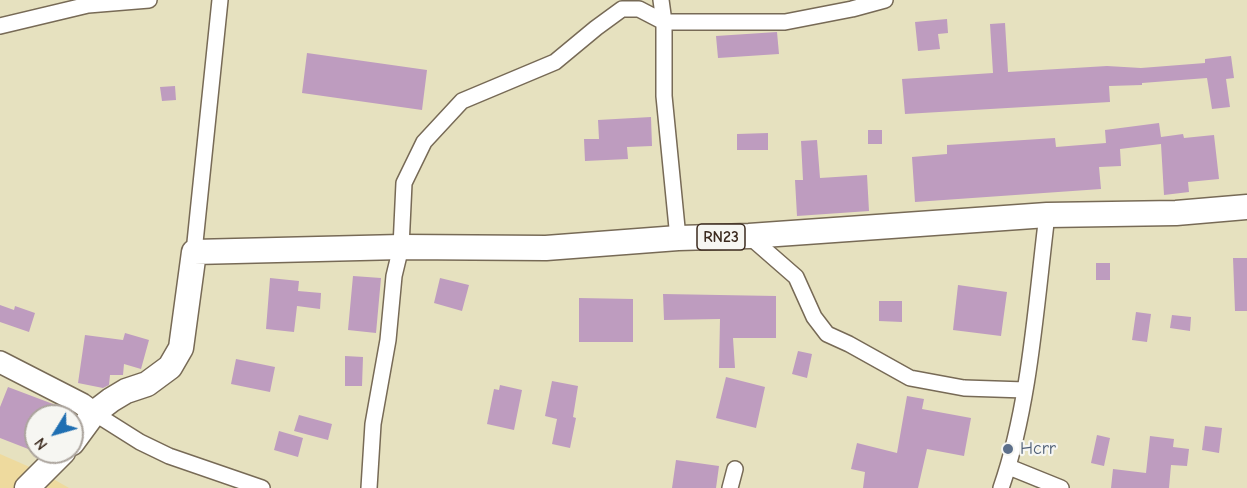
<!DOCTYPE html>
<html>
<head>
<meta charset="utf-8">
<style>
  body { margin:0 }
  #map { position:relative; width:1247px; height:488px; overflow:hidden; background:#e6e1bf; font-family:"Comic Neue",sans-serif }
  canvas { display:block }
  .north { position:absolute; left:24px; top:404px; width:60px; height:60px; box-sizing:border-box; background:#f6f6f2; border:2px solid #aba49d; border-radius:50%; rotate:233deg; font-size:16px; font-weight:700; line-height:24px; text-align:center; color:#3b2a1e }
  .north::after { content:''; display:block; margin:auto; width:21px; height:27px; background:#1f6fb2; clip-path:polygon(50% 0,100% 100%,50% 72%,0 100%) }
</style>
</head>
<body>
<div id="map">
<canvas width="1247" height="488"></canvas>
<div class="north">N</div>
</div>
<script>
const c = document.querySelector('canvas').getContext('2d');
c.lineJoin = 'round';
function fill(path, color) { c.fillStyle = color; c.fill(path, 'evenodd'); }
function strokePath(path, color, width, dash) { c.strokeStyle = color; c.lineWidth = width; c.lineCap = dash ? 'butt' : 'round'; c.setLineDash(dash || []); c.stroke(path); }
function drawText(font, color, halo, rows, align = 'center') {
  c.font = font + ' "Comic Neue",sans-serif'; c.lineWidth = 4.5; c.setLineDash([]); c.textBaseline = 'middle'; c.strokeStyle = halo; c.fillStyle = color; for (const [text, x, y, turn = 0] of rows) {
    c.save(); c.translate(x, y); c.rotate((+turn || 0) * Math.PI / 180); c.textAlign = isNaN(turn) ? turn : align; if (halo) c.strokeText(text, 0, 0); c.fillText(text, 0, 0); c.restore();
  }
}
fill(new Path2D(`
  M0 454 41 472 69 488H0Z`), '#eeda9e');
fill(new Path2D(`
  M947 19 948 33 938 34 940 49 918 51 915 22Z
  M1005 23 1008 72 1107 66 1141 68 1205 63V59L1231 56 1234 78 1226 79 1230 107 1212 109 1207 78 1142 83V85L1109 86 1110 102 905 114 902 79 993 73 990 24Z
  M777 32 779 54 718 58 716 36Z
  M307 53 427 70 422 110 302 93Z
  M175 86 176 100 162 101 160 87Z
  M651 117 652 146 627 147 628 159 585 161 584 139H599L598 120Z
  M1159 123 1161 137 1183 134 1184 138 1214 135 1219 179 1188 182 1189 192 1164 195 1161 144 1120 149 1121 166 1099 167 1101 189 915 202 912 157 947 154V145L1055 138 1056 147 1106 143 1105 130Z
  M868 130H882V144H868Z
  M768 133V150H737V134Z
  M817 140 820 178 867 175 869 211 797 216 795 180H803L801 141Z
  M1233 258H1247V311H1235Z
  M1096 263H1110V280H1096Z
  M353 276 381 278 376 333 348 330Z
  M270 278 299 281 298 291 321 293 320 309 297 306 294 332 266 329Z
  M440 278 469 285 462 311 434 303Z
  M958 285 1007 292 1001 336 953 330Z
  M663 294 776 296V338H733L735 368H719L720 319 664 320Z
  M579 298 633 299V342H579Z
  M879 301H902V322L879 321Z
  M0 305 14 310 15 306 35 313 29 332 0 322Z
  M1136 312 1151 314 1147 342 1132 340Z
  M1172 315 1191 317 1190 331 1170 328Z
  M125 333 149 340 141 369 124 364 123 375H110L109 385 103 388 78 383 85 335 123 340Z
  M798 351 812 354 807 378 792 374Z
  M345 356 363 357 362 386H345Z
  M236 359 275 367 270 392 231 384Z
  M726 377 765 387 756 428 716 418Z
  M552 381 578 386 573 417 576 418 570 448 552 444 557 419 545 416Z
  M500 385 522 390 514 430 487 424 494 389 499 390Z
  M8 387 61 407 75 415 36 416V452L0 438V407Z
  M907 396 924 399 922 409 971 418 964 456 927 449 918 488H863L865 472 851 469 857 443 897 453Z
  M299 415 332 424 328 440 294 431Z
  M1205 426 1222 428 1219 453 1202 450Z
  M279 431 303 438 298 457 274 450Z
  M1097 435 1110 438 1104 466 1091 463Z
  M1150 436 1174 439 1173 447 1189 449 1187 466 1171 465 1169 488H1111L1113 469 1146 473Z
  M676 460 719 466 716 488H672Z`), '#be9cbf');
const minor = new Path2D(`
  M661 0 664 22V96L678 238
  M0 26 88 5 149 0
  M749 236 796 277 814 317 827 334 849 344 910 378 964 388 1025 390
  M194 252 220 0
  M94 413 140 442 169 456 262 488
  M1009 467 1061 488
  M369 488 373 424 388 340 394 276 401 247 404 183 424 142 462 101 555 62 596 28 622 9H639L664 22H785L852 9 885 0
  M730 488 735 469
  M1001 488C1030 405 1036 303 1047 215`);
const secondary = new Path2D(`
  M0 362 82 404 94 413`);
const primary = new Path2D(`
  M72 443 94 413 111 400 126 391 147 384 170 367 181 348 194 252 401 247 546 248 678 238 749 236 1047 215 1176 213 1247 207
  M27 488 63 452`);
strokePath(minor, '#776a56', 18);
strokePath(secondary, '#776a56', 24);
strokePath(primary, '#776a56', 27);
strokePath(minor, '#fff', 15);
strokePath(secondary, '#fff', 21);
strokePath(primary, '#fff', 24);
for (const [x, y, r, color] of [
  [1008,449,6,"#5c6f8a"]
]) { const dot = new Path2D(); dot.arc(x, y, r, 0, 2 * Math.PI); c.fillStyle = color; c.fill(dot); strokePath(dot, '#f6f6f2', 2); }
for (const [x, y, w] of [
  [721,237,48]
]) { const box = new Path2D(); box.roundRect(x - w / 2, y - 13, w, 26, 4.5); c.fillStyle = '#f6f6f2'; c.fill(box); strokePath(box, '#3b2a1e', 1.5); }
drawText('bold 16px', '#3b2a1e', null, [
  ["RN23",721,237]
]);
drawText('18px', '#4e5e75', '#f6f6f2', [
  ["Hcrr",1020,449]
], 'left');
</script>
</body>
</html>
